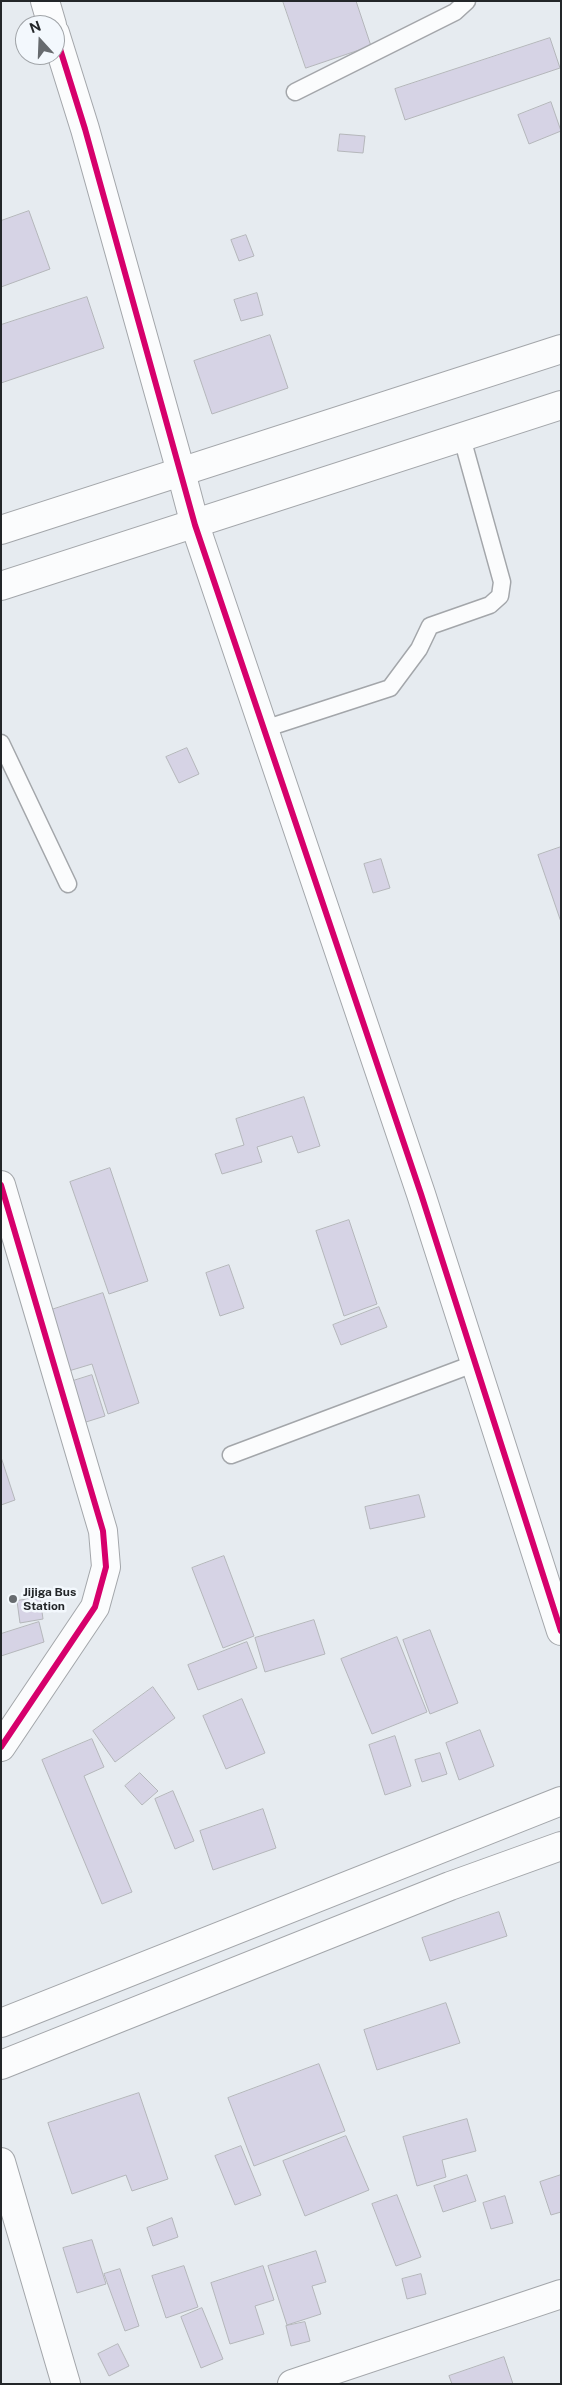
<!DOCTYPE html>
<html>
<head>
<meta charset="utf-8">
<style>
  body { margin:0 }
  #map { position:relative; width:562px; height:2385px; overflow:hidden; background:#e6ebf0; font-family:"Public Sans",sans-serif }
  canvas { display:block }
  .frame { position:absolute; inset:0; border:2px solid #232629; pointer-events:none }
  .north { position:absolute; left:15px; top:15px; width:50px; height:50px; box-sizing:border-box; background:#f3f8fd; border:1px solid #a0a4a8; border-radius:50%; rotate:340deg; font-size:14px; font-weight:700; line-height:20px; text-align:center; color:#232629 }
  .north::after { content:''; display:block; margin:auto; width:18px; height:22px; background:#676b6f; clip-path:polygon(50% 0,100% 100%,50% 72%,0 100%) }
</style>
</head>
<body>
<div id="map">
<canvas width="562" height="2385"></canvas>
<div class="frame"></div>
<div class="north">N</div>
</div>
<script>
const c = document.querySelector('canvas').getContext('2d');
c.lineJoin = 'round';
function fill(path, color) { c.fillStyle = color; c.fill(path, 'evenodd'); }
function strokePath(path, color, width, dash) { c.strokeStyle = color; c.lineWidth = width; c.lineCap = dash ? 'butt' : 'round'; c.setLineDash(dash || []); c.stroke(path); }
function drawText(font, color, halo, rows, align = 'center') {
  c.font = font + ' "Public Sans",sans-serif'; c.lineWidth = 5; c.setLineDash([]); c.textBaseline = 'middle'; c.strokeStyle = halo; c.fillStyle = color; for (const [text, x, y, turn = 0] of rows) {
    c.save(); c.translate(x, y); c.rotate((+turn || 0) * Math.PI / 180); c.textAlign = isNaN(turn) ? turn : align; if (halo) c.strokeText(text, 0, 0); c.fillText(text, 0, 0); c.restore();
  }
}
const building = new Path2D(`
  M283 1H356L371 46 306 68Z
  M550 38 560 68 405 120 395 89Z
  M551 102 561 131 529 144 518 115Z
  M340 134 365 136 363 153 338 151Z
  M29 211 50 269 1 287V221Z
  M246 235 254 256 239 261 231 240Z
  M257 293 263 315 241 321 234 300Z
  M87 297 104 348 1 383V325Z
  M270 335 288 388 212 414 194 361Z
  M187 748 199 774 179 783 166 757Z
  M561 847V922L538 855Z
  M381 859 390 888 373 893 364 864Z
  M304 1097 320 1146 298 1153 292 1136 257 1147 262 1162 222 1174 215 1154 244 1145 236 1119Z
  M110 1168 148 1281 109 1294 70 1182Z
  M349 1220 377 1304 344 1316 316 1231Z
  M229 1265 244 1308 220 1316 206 1273Z
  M103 1293 139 1403 108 1414 92 1364 62 1373 42 1313Z
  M379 1307 387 1327 341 1345 333 1325Z
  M92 1375 105 1416 67 1428 54 1387Z
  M1 1457 15 1500 1 1505Z
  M419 1495 425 1517 370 1529 365 1507Z
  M224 1556 254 1636 223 1648 192 1568Z
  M40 1597 43 1619 20 1623 17 1601Z
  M314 1620 325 1654 265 1672 255 1638Z
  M39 1622 44 1642 1 1656V1634Z
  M430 1630 458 1703 430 1714 403 1640Z
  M397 1637 427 1712 372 1734 341 1659Z
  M247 1642 257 1668 198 1690 188 1665Z
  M153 1687 175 1718 115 1762 93 1731Z
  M242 1699 265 1753 226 1769 203 1716Z
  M480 1730 494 1766 459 1780 446 1743Z
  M395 1736 411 1786 385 1795 369 1745Z
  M92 1739 104 1767 84 1776 132 1892 102 1904 42 1760Z
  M440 1753 447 1774 422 1782 415 1760Z
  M140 1773 158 1791 142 1805 125 1786Z
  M173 1791 194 1841 175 1849 155 1799Z
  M263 1809 276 1848 213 1870 200 1831Z
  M499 1912 507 1936 430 1961 422 1938Z
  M446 2003 460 2043 377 2070 364 2030Z
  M319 2064 345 2131 254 2166 228 2098Z
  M139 2093 168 2179 132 2191 126 2175 72 2194 48 2123Z
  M467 2119 476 2151 442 2160 446 2177 417 2186 403 2137Z
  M346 2136 369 2190 305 2216 283 2161Z
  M241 2146 261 2195 235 2205 215 2156Z
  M467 2175 476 2201 443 2212 434 2186Z
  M561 2175V2212L551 2215 540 2182Z
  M397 2195 421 2257 396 2266 372 2204Z
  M505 2196 513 2223 491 2229 483 2203Z
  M172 2218 178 2237 153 2246 147 2228Z
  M92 2240 106 2284 77 2293 63 2248Z
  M316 2251 326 2282 312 2286 321 2314 287 2325 268 2266Z
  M184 2266 198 2307 166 2318 152 2276Z
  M263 2266 274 2300 255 2306 264 2334 230 2344 211 2283Z
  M120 2269 139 2326 125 2331 104 2274Z
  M421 2274 426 2294 407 2299 402 2279Z
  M202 2308 223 2359 201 2368 181 2317Z
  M305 2322 310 2341 291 2346 286 2326Z
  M118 2344 129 2366 109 2376 98 2354Z
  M504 2357 513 2384H452L449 2376Z`);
fill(building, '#d6d3e5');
strokePath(building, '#b4b6ba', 1);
const service = new Path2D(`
  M295 92 455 12 467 1
  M264 729 390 688 419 649 430 626 490 605 500 596 502 582 462 438
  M1 743 68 884
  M231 1455 476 1363`);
const minor = new Path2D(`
  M45 1 52 25
  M55 33 85 129 181 472
  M1 1185 103 1531 106 1567 95 1607 1 1747
  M1 2162 66 2384
  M292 2384 561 2294`);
const tertiary = new Path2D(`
  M181 472 195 525 421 1194 561 1631`);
const secondary = new Path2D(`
  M1 2023 561 1801
  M1 2065 450 1886 561 1846`);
const trunk = new Path2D(`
  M1 530 561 349
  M1 586 561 405`);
strokePath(service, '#a3a6aa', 19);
strokePath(minor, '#a3a6aa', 30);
strokePath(tertiary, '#a3a6aa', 30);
strokePath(secondary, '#a3a6aa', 30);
strokePath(trunk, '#a3a6aa', 30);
strokePath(service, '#fbfcfd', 16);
strokePath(minor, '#fbfcfd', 28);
strokePath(tertiary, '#fbfcfd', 28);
strokePath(secondary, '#fbfcfd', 28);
strokePath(trunk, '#fbfcfd', 28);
strokePath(new Path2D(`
  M55 33 85 129 195 525 421 1194 561 1631
  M1 1185 103 1531 106 1567 95 1607 1 1747`), '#d6006c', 6);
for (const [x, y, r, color] of [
  [13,1599,5,"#676b6f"]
]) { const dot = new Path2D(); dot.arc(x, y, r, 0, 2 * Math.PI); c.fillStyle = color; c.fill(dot); strokePath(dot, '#f3f8fd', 2); }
drawText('bold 12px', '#232629', '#f3f8fd', [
  ["Jijiga Bus",23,1592],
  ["Station",23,1606]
], 'left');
</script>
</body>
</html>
